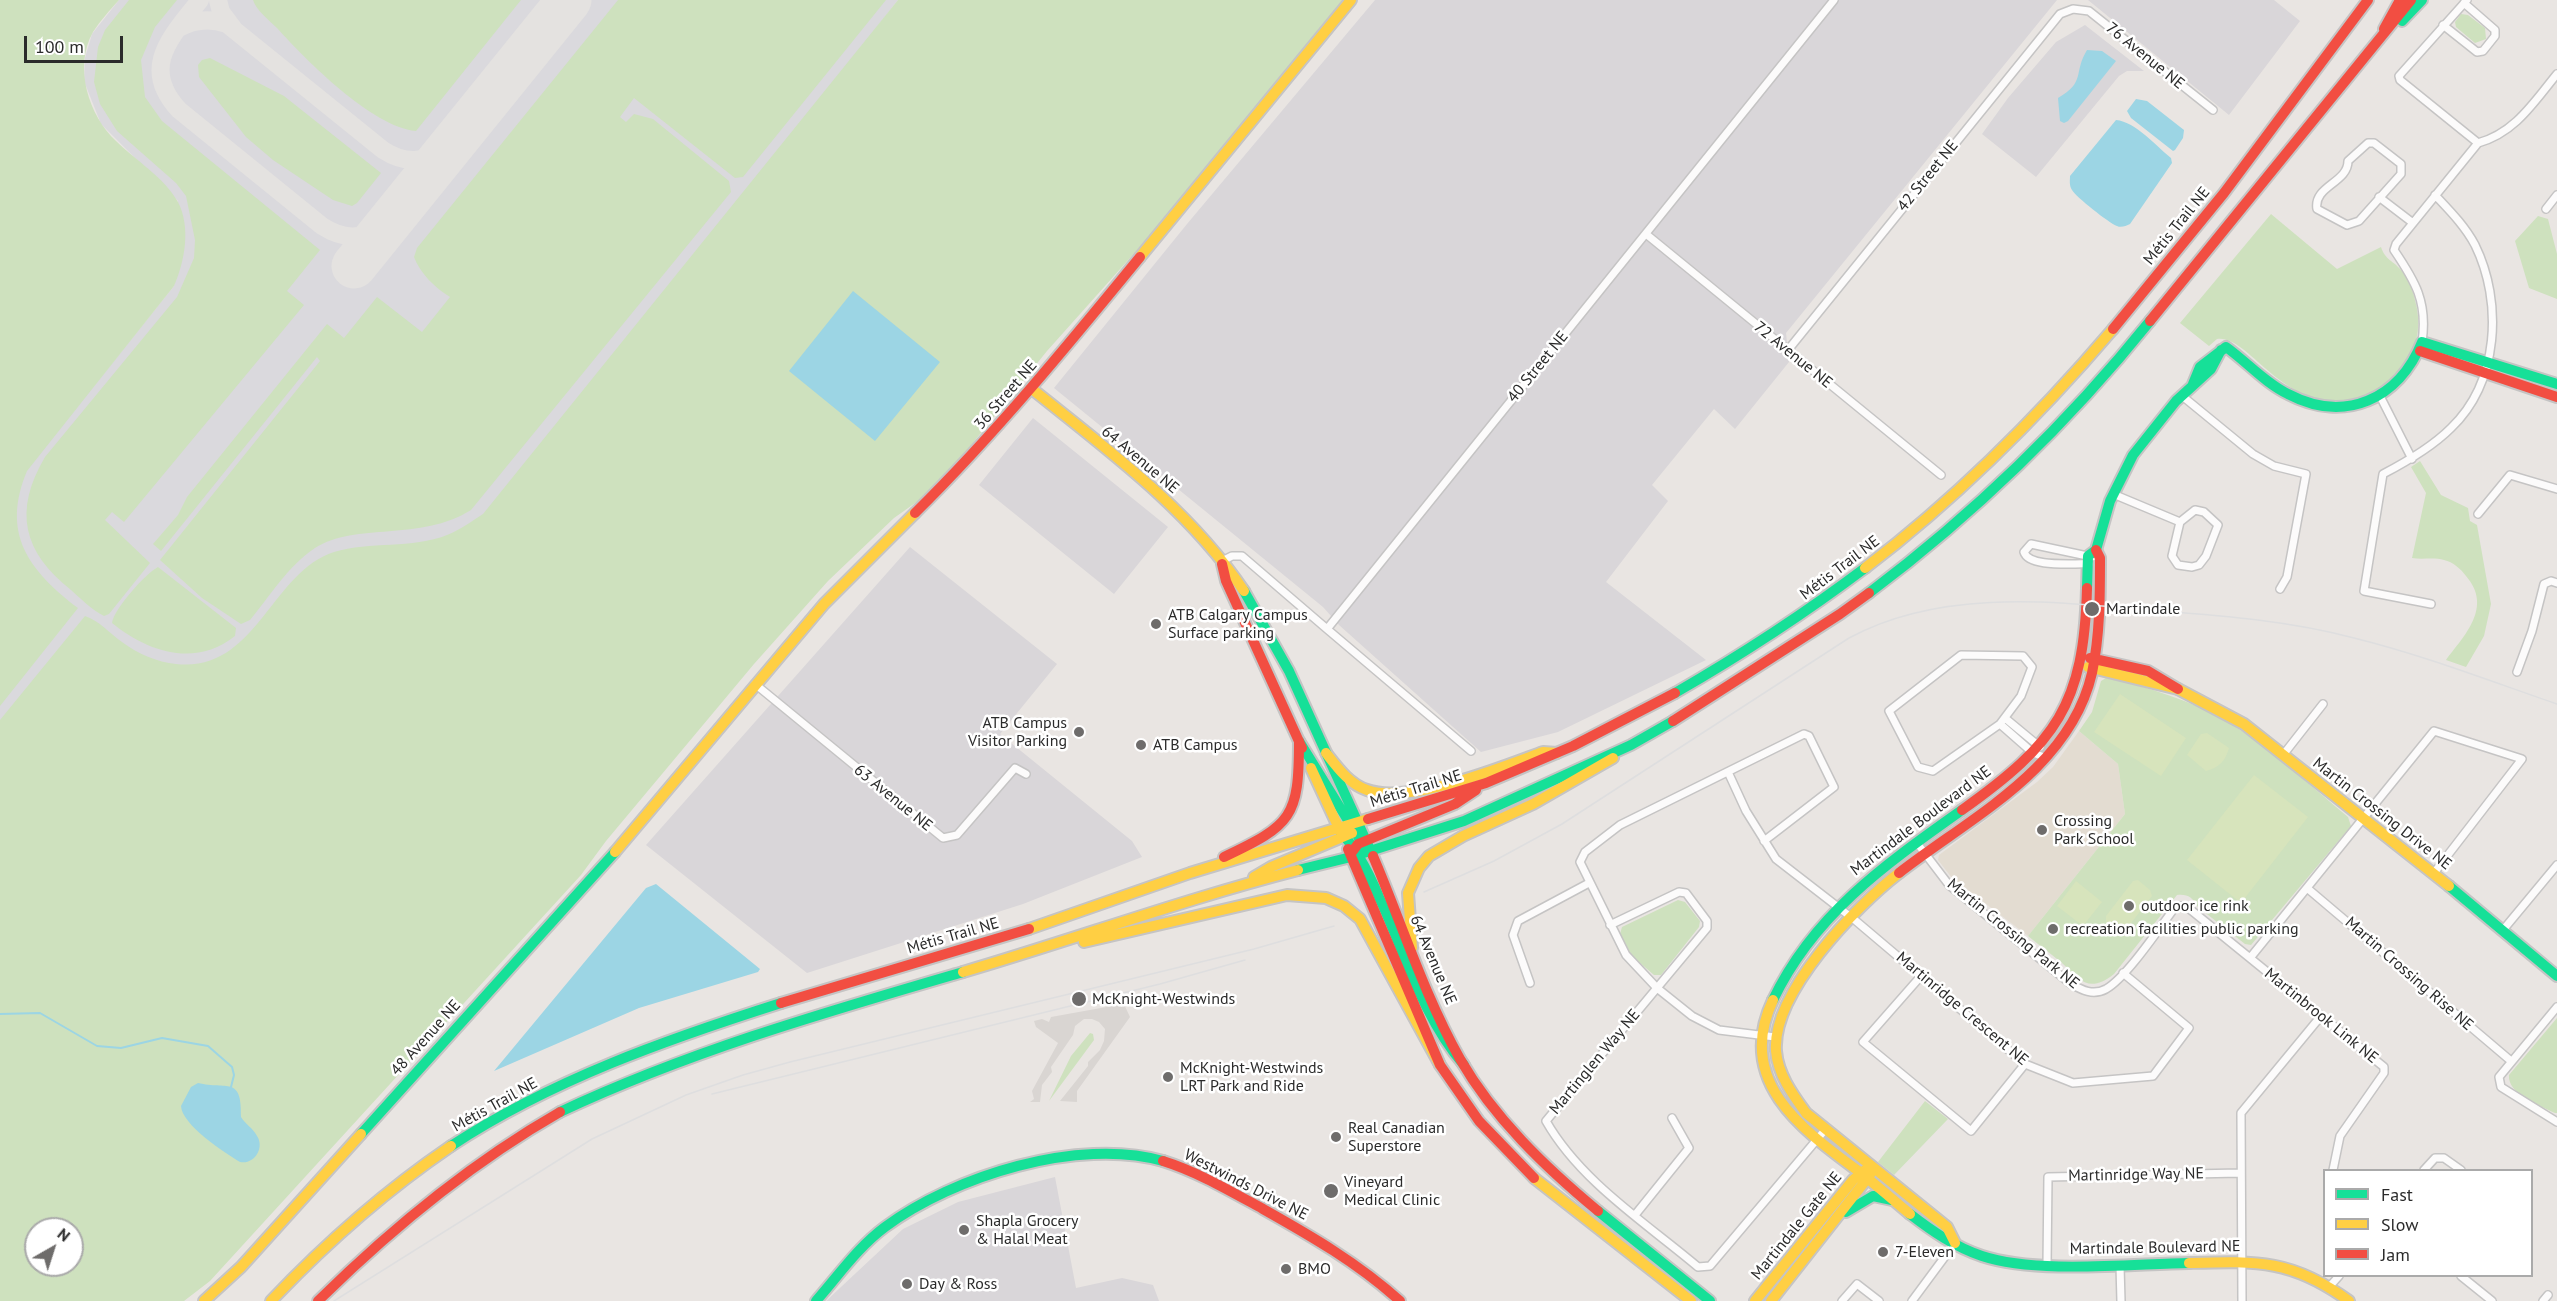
<!DOCTYPE html>
<html>
<head>
<meta charset="utf-8">
<style>
  body { margin:0 }
  #map { position:relative; width:2557px; height:1301px; overflow:hidden; background:#e9e5e2; font-family:"PT Sans",sans-serif }
  canvas { display:block }
  .legend { position:absolute; left:2323px; top:1169px; width:210px; height:108px; box-sizing:border-box; background:#fff; border:2px solid #aaa; margin:0; padding:8px 10px; list-style:none; font-size:18px; color:#2b2b2b }
  .legend li { display:flex; align-items:center; gap:12px; height:30px }
  .legend b { width:30px; border:2px solid #aaa }
  .north { position:absolute; left:24px; top:1217px; width:60px; height:60px; box-sizing:border-box; background:#fff; border:2px solid #aaa; border-radius:50%; rotate:39deg; font-size:16px; font-weight:700; line-height:24px; text-align:center; color:#2b2b2b }
  .north::after { content:''; display:block; margin:auto; width:21px; height:27px; background:#6e6c6b; clip-path:polygon(50% 0,100% 100%,50% 72%,0 100%) }
  .scale { position:absolute; left:24px; top:36px; width:99px; height:27px; box-sizing:border-box; border:3px solid #2b2b2b; border-top:0; padding-left:8px; font-size:18px; line-height:21px; white-space:nowrap; color:#2b2b2b; -webkit-text-stroke:4px #fff; paint-order:stroke }
</style>
</head>
<body>
<div id="map">
<canvas width="2557" height="1301"></canvas>
<ul class="legend">
<li><b style="height:8px;background:#16e098"></b>Fast</li>
<li><b style="height:8px;background:#ffcf43"></b>Slow</li>
<li><b style="height:8px;background:#f24e42"></b>Jam</li>
</ul>
<div class="north">N</div>
<div class="scale">100 m</div>
</div>
<script>
const c = document.querySelector('canvas').getContext('2d');
c.lineJoin = 'round';
function fill(path, color) { c.fillStyle = color; c.fill(path, 'evenodd'); }
function strokePath(path, color, width, dash) { c.strokeStyle = color; c.lineWidth = width; c.lineCap = dash ? 'butt' : 'round'; c.setLineDash(dash || []); c.stroke(path); }
function drawText(font, color, halo, rows, align = 'center') {
  c.font = font + ' "PT Sans",sans-serif'; c.lineWidth = 5; c.setLineDash([]); c.textBaseline = 'middle'; c.strokeStyle = halo; c.fillStyle = color; for (const [text, x, y, turn = 0] of rows) {
    c.save(); c.translate(x, y); c.rotate((+turn || 0) * Math.PI / 180); c.textAlign = isNaN(turn) ? turn : align; if (halo) c.strokeText(text, 0, 0); c.fillText(text, 0, 0); c.restore();
  }
}
fill(new Path2D(`
  M1375 0H2057L1786 333 1789 362 1735 429 1714 409 1652 485 1668 501 1606 582 1706 660 1558 732 1481 752 1339 625 1323 607 1054 388 1187 224Z
  M2088 0H2274L2300 21 2229 115Z
  M2085 25 2144 71H2127L2119 76 2036 177 1982 134 2008 98 2056 42Z
  M1033 418 1168 527 1114 594 979 485Z
  M910 547 1057 664 1000 734 1132 841 1142 857 1023 904 807 973 646 845Z
  M1055 1177 1076 1288 1122 1278 1153 1285 1159 1301H826L903 1229 958 1202Z`), '#d9d6d9');
fill(new Path2D(`
  M2079 731 2118 764 2125 814 2028 936 1952 878 1938 860 1939 855 2037 782 2053 767Z`), '#e3dcd1');
fill(new Path2D(`
  M119 0H898L501 512 92 858 0 784V502L174 286 178 201 101 124 84 81 85 58 92 34Z`), '#dad9dd');
fill(new Path2D(`
  M0 0H119C110 10 100 21 93 32 73 67 89 116 116 141 135 160 164 177 178 202 191 227 185 261 174 286L27 471C1 533 28 570 78 608L0 706Z
  M129 0H177L155 27 141 60 145 97 162 121 320 250 287 291 304 305 124 522 112 512 105 520 150 563 109 614 104 616C92 610 81 599 71 590 23 552 13 511 45 457L177 297 194 258 195 240 186 196 176 183 117 131 100 104 94 82 98 47 105 30Z
  M253 0H521L416 131C372 127 306 60 277 28 269 20 256 10 253 0Z
  M618 0H886L743 177 735 178 634 98 620 117 626 122 634 114 653 119 729 181 731 192 471 510C420 542 356 522 315 548 288 566 270 596 250 620L241 624 202 598 160 560 320 361 317 357 161 551 153 544 178 515 187 497 327 324 344 338 377 297 422 332 450 297C435 288 420 273 414 257L417 248Z
  M898 0H1343L1171 212 1047 351 964 454 918 501 894 518 828 581 754 664 606 841 581 875 210 1281 184 1301H0V720L85 616C100 621 109 633 122 642 138 654 157 662 176 664 256 673 271 572 334 552 370 541 412 549 447 535 460 530 472 521 483 514ZM36 1229H72V1265H36Z
  M2461 14 2468 15 2485 28 2486 39 2475 43 2456 27 2455 22Z
  M210 58 284 96 381 173 357 203 352 206 333 200 273 160 246 137 199 77 198 65 202 60Z
  M2271 214 2337 269 2381 247C2385 260 2394 261 2402 271 2408 279 2413 290 2415 300 2421 321 2419 343 2407 362 2394 382 2376 395 2352 400 2282 413 2249 334 2217 339L2209 346 2180 323Z
  M2538 216 2548 219 2557 254V299L2529 288 2515 241Z
  M2420 461 2441 495 2468 508 2470 521 2477 525 2491 604 2484 636 2466 667 2446 660C2465 635 2493 607 2466 576 2461 569 2453 562 2444 560 2434 557 2422 560 2412 558L2426 493 2411 467Z
  M158 567 236 628 235 636C195 668 148 652 112 623 114 609 145 574 158 567Z
  M2106 678C2148 687 2190 700 2228 722 2271 748 2309 785 2348 817L2351 826 2251 945 2245 944 2198 907C2192 897 2188 894 2177 895L2114 974C2089 994 2080 980 2062 963 2051 954 2039 945 2028 936L2125 814 2118 764 2079 731 2092 712 2101 681Z
  M1678 900 1685 902 1700 921 1699 927 1661 975H1654L1632 956 1620 934 1622 927Z
  M2557 1018V1113H2555C2541 1106 2507 1094 2509 1075Z
  M1090 1033 1093 1034 1094 1040 1049 1101 1071 1056Z
  M1925 1101 1948 1119 1894 1175 1878 1162Z`), '#cee1be');
fill(new Path2D(`
  M2120 694 2186 738 2161 776 2094 732Z
  M2207 733 2229 748C2225 762 2219 767 2206 771L2187 755 2201 734Z
  M2254 775 2308 817 2241 903 2187 860Z
  M2138 880 2150 890 2152 896 2125 931 2119 932 2106 922V916L2133 881Z
  M2076 881 2102 902 2083 926 2057 906Z`), '#d7e4bc');
fill(new Path2D(`
  M1122 1000 1130 1017 1077 1091V1102L1060 1101 1088 1066V1062L1100 1050 1104 1041 1105 1029 1099 1022 1092 1019H1084L1075 1026 1073 1035 1051 1067 1052 1072 1042 1085 1040 1102H1030L1034 1099 1032 1091 1058 1043 1036 1027 1034 1021 1042 1019 1049 1022 1051 1017 1112 1006 1111 1002Z`), '#d9d5d2');
fill(new Path2D(`
  M2087 50 2102 51 2116 61 2068 121 2064 123 2060 121 2058 98C2086 82 2073 73 2087 50Z
  M2136 99 2147 101 2184 130 2183 138 2175 150 2173 151 2131 118 2127 111Z
  M2116 120C2136 122 2156 146 2171 158L2172 163 2130 224C2126 226 2121 228 2117 226 2109 223 2076 197 2072 190 2069 185 2070 181 2070 176Z
  M853 291 940 362 875 441 789 371Z
  M656 884 760 969 758 972 639 1008 494 1071 646 888Z
  M198 1083C227 1090 242 1075 241 1117 245 1124 253 1128 257 1136 265 1148 254 1165 240 1162 224 1152 182 1125 181 1106L191 1087Z`), '#9cd5e4');
strokePath(new Path2D(`
  M0 1014 40 1013 97 1046 121 1048 162 1038 208 1046 232 1067 234 1075 231 1087`), '#9cd5e4', 2);
strokePath(new Path2D(`
  M200 0C172 36 139 67 179 110L322 226C373 259 400 206 428 171
  M218 0 221 12 233 28
  M179 28C195 19 210 18 227 24L383 150C437 185 469 120 498 83`), '#e4e2e0', 18);
strokePath(new Path2D(`
  M354 266 569 0`), '#e4e2e0', 45);
const street = new Path2D(`
  M2467 0 2399 76 2400 80 2478 143
  M2443 25 2477 52 2483 51 2495 36V30L2464 3
  M2368 143H2374L2401 164V174L2359 221 2347 225 2317 209C2313 186 2348 183 2348 161Z
  M2379 197 2413 223
  M2546 209 2557 195
  M1646 234 1941 475
  M2422 342C2428 302 2415 281 2394 250L2396 244 2478 143C2515 133 2534 102 2557 74
  M1788 350 2060 14 2073 9 2089 11 2213 110
  M2181 395 2253 454 2274 466 2306 474 2287 577 2280 589
  M2381 398 2412 459
  M2113 494 2180 522
  M2195 510 2204 512 2218 525 2206 556 2199 565 2192 567 2178 565 2172 556 2180 522Z
  M2478 514 2510 475 2557 489
  M1222 561 1232 556H1242L1327 629 1834 0
  M2089 564C2073 563 2029 568 2024 552L2031 544 2092 557
  M2431 604 2364 591 2383 474C2408 461 2432 447 2451 428 2499 382 2503 302 2475 245 2465 226 2450 211 2435 195
  M1327 629 1471 751
  M1961 655 2023 656 2032 667 2021 696 2000 724 1933 771 1918 767 1889 711Z
  M2517 672 2532 631 2544 584 2551 581 2557 583
  M755 684 943 838 957 835 1015 768 1026 774
  M2005 718 2040 747
  M2000 724 2033 753 2047 758
  M2283 755 2323 704
  M1728 772 1746 811 1776 859 1856 921 2025 1064 2073 1083 2153 1076 2189 1028 2123 973
  M1764 841 1834 787 1809 736 1804 734 1620 825 1585 852 1580 862 1626 955 1657 988 1692 1016 1719 1030 1775 1037
  M1917 843 1949 885 2071 984C2082 990 2093 996 2106 989 2127 977 2160 927 2176 906H2186L2384 1067V1073L2340 1136 2333 1170
  M2307 888 2511 1061
  M1610 925 1679 892 1686 893 1707 921V928L1546 1121C1580 1181 1646 1223 1698 1267L1710 1266 1825 1130
  M2503 930 2557 865
  M2250 958 2434 731 2522 759 2434 873
  M1921 976 1863 1042 1971 1131 2025 1064
  M1530 983 1513 935 1518 921 1589 883
  M2557 1007 2499 1077 2501 1087 2557 1122
  M2424 1170 2435 1158H2444L2461 1170
  M1635 1215 1689 1148 1672 1118
  M2047 1265 2048 1177 2240 1173
  M2120 1266 2121 1301
  M2461 1276 2492 1301
  M2330 1286 2339 1276
  M1842 1301 1857 1284 1879 1301
  M1912 1301 1955 1243
  M2242 1301 2241 1113 2321 1016
  M2543 1301 2548 1295`);
const fast = new Path2D(`
  M2402 21 2422 0
  M2193 384 2200 367 2226 347C2247 362 2265 383 2288 394 2345 424 2399 399 2422 342L2557 384
  M2087 588 2088 556 2096 550 2110 501 2133 455 2176 401 2211 369 2221 350
  M1244 591 1289 671 1373 856
  M1869 593C1974 514 2068 423 2150 321
  M1675 693C1741 655 1804 614 1865 568
  M1299 741 1365 848
  M1339 830C1357 849 1369 873 1379 897 1405 953 1423 1018 1464 1065
  M1298 870 1351 857 1464 821 1631 745 1673 721
  M2449 886 2557 976
  M1773 1000C1814 914 1886 864 1962 810
  M560 1112C690 1051 826 1012 963 972
  M361 1134 615 852
  M451 1146C551 1080 668 1039 781 1003
  M1598 1211 1710 1301
  M1846 1212 1873 1196 1892 1200
  M1910 1214C1932 1231 1955 1247 1982 1256 2036 1274 2130 1264 2189 1263
  M816 1301C838 1276 858 1247 885 1227 954 1176 1078 1137 1163 1161`);
const slow = new Path2D(`
  M1140 257 1351 0
  M1032 389C1108 450 1189 509 1244 591
  M1865 568C1957 498 2038 417 2113 329
  M2088 667 2178 689 2244 724 2449 886
  M1326 753C1337 767 1349 784 1367 790 1409 805 1502 767 1543 752L1557 753
  M1311 768 1342 835
  M615 852 824 604 915 513
  M1899 873C1855 907 1772 993 1776 1051 1778 1075 1793 1095 1806 1113L1947 1227 1955 1243
  M1254 877 1271 867 1352 833
  M1029 929 1190 873 1368 819
  M1084 942 1287 895 1326 898 1344 906 1360 919 1440 1065
  M1412 948 1408 893 1419 868 1429 856 1463 836 1533 804 1613 758
  M963 972C1075 939 1185 899 1298 870
  M1773 1000C1735 1080 1800 1128 1857 1170 1875 1184 1892 1199 1910 1214
  M1534 1178 1691 1301
  M2189 1263C2256 1261 2292 1259 2349 1301
  M204 1301 241 1267 361 1134
  M271 1301C326 1243 385 1191 451 1146
  M1755 1301 1853 1180 1865 1170
  M1771 1301 1870 1175`);
const jam = new Path2D(`
  M2384 29 2400 0
  M2150 321 2411 0
  M2113 329 2224 193 2368 0
  M2420 351 2557 397
  M915 513C996 433 1068 345 1140 257
  M1222 564 1226 581 1302 748
  M2090 658 2148 671 2178 689
  M1673 721 1840 614 1869 593
  M1962 810C2056 743 2084 705 2087 588
  M1368 819 1486 783 1573 746 1675 693
  M1348 849 1440 1065 1479 1121 1534 1178
  M1352 852 1358 844 1455 804 1476 790
  M1373 856C1402 924 1424 995 1460 1059 1494 1118 1545 1167 1598 1211
  M1224 857C1292 825 1299 817 1299 741
  M1899 873C1971 817 2070 769 2092 673 2100 635 2100 596 2100 558L2096 550
  M781 1003 1029 929
  M1163 1161C1198 1172 1230 1191 1263 1209 1311 1236 1358 1263 1400 1301
  M318 1301C391 1229 471 1163 560 1112`);
strokePath(street, '#c5c4c4', 10);
strokePath(fast, '#c5c4c4', 14);
strokePath(slow, '#c5c4c4', 14);
strokePath(jam, '#c5c4c4', 14);
strokePath(street, '#fcfbfb', 7);
strokePath(fast, '#16e098', 10);
strokePath(slow, '#ffcf43', 10);
strokePath(jam, '#f24e42', 10);
strokePath(new Path2D(`
  M1424 892 1494 861 1562 824 1849 638C1943 587 2058 602 2161 611 2226 616 2290 621 2354 638 2423 655 2490 681 2557 704
  M712 1094 1160 984 1245 960
  M334 1301 592 1139 686 1095 743 1075 790 1062 1254 949 1334 926`), '#dededf', 1.5);
for (const [x, y, r, color] of [
  [2092,609,8,"#6e6c6b"],
  [1156,624,6,"#6e6c6b"],
  [1079,732,6,"#6e6c6b"],
  [1141,745,6,"#6e6c6b"],
  [2042,830,6,"#6e6c6b"],
  [2129,906,6,"#6e6c6b"],
  [2053,929,6,"#6e6c6b"],
  [1079,999,8,"#6e6c6b"],
  [1168,1077,6,"#6e6c6b"],
  [1336,1137,6,"#6e6c6b"],
  [1331,1191,8,"#6e6c6b"],
  [964,1230,6,"#6e6c6b"],
  [1883,1252,6,"#6e6c6b"],
  [1286,1269,6,"#6e6c6b"],
  [907,1284,6,"#6e6c6b"]
]) { const dot = new Path2D(); dot.arc(x, y, r, 0, 2 * Math.PI); c.fillStyle = color; c.fill(dot); strokePath(dot, '#fff', 2); }
drawText('16px', '#2b2b2b', '#fff', [
  ["76 Avenue NE",2145,56,39],
  ["42 Street NE",1928,176,-51],
  ["Métis Trail NE",2177,226,-51],
  ["72 Avenue NE",1793,355,39],
  ["40 Street NE",1538,367,-51],
  ["36 Street NE",1006,395,-49],
  ["64 Avenue NE",1140,460,40],
  ["Métis Trail NE",1840,568,-37],
  ["Métis Trail NE",1416,789,-17],
  ["63 Avenue NE",893,798,39],
  ["Martin Crossing Drive NE",2382,814,38],
  ["Martindale Boulevard NE",1921,821,-37],
  ["Martin Crossing Park NE",2013,934,39],
  ["Métis Trail NE",953,936,-16],
  ["64 Avenue NE",1433,960,67],
  ["Martin Crossing Rise NE",2409,974,41],
  ["Martinridge Crescent NE",1962,1009,40],
  ["Martinbrook Link NE",2321,1016,39],
  ["48 Avenue NE",426,1038,-48],
  ["Martinglen Way NE",1595,1062,-50],
  ["Métis Trail NE",495,1105,-29],
  ["Martinridge Way NE",2136,1175,-1],
  ["Westwinds Drive NE",1246,1185,27],
  ["Martindale Gate NE",1797,1226,-51],
  ["Martindale Boulevard NE",2155,1248,-1]
]);
drawText('16px', '#2b2b2b', '#fff', [
  ["Martindale",2106,609],
  ["ATB Calgary Campus",1168,615],
  ["Surface parking",1168,633],
  ["ATB Campus",1067,723,"right"],
  ["Visitor Parking",1067,741,"right"],
  ["ATB Campus",1153,745],
  ["Crossing",2054,821],
  ["Park School",2054,839],
  ["outdoor ice rink",2141,906],
  ["recreation facilities public parking",2065,929],
  ["McKnight-Westwinds",1092,999],
  ["McKnight-Westwinds",1180,1068],
  ["LRT Park and Ride",1180,1086],
  ["Real Canadian",1348,1128],
  ["Superstore",1348,1146],
  ["Vineyard",1344,1182],
  ["Medical Clinic",1344,1200],
  ["Shapla Grocery",976,1221],
  ["& Halal Meat",976,1239],
  ["7-Eleven",1895,1252],
  ["BMO",1298,1269],
  ["Day & Ross",919,1284]
], 'left');
</script>
</body>
</html>
